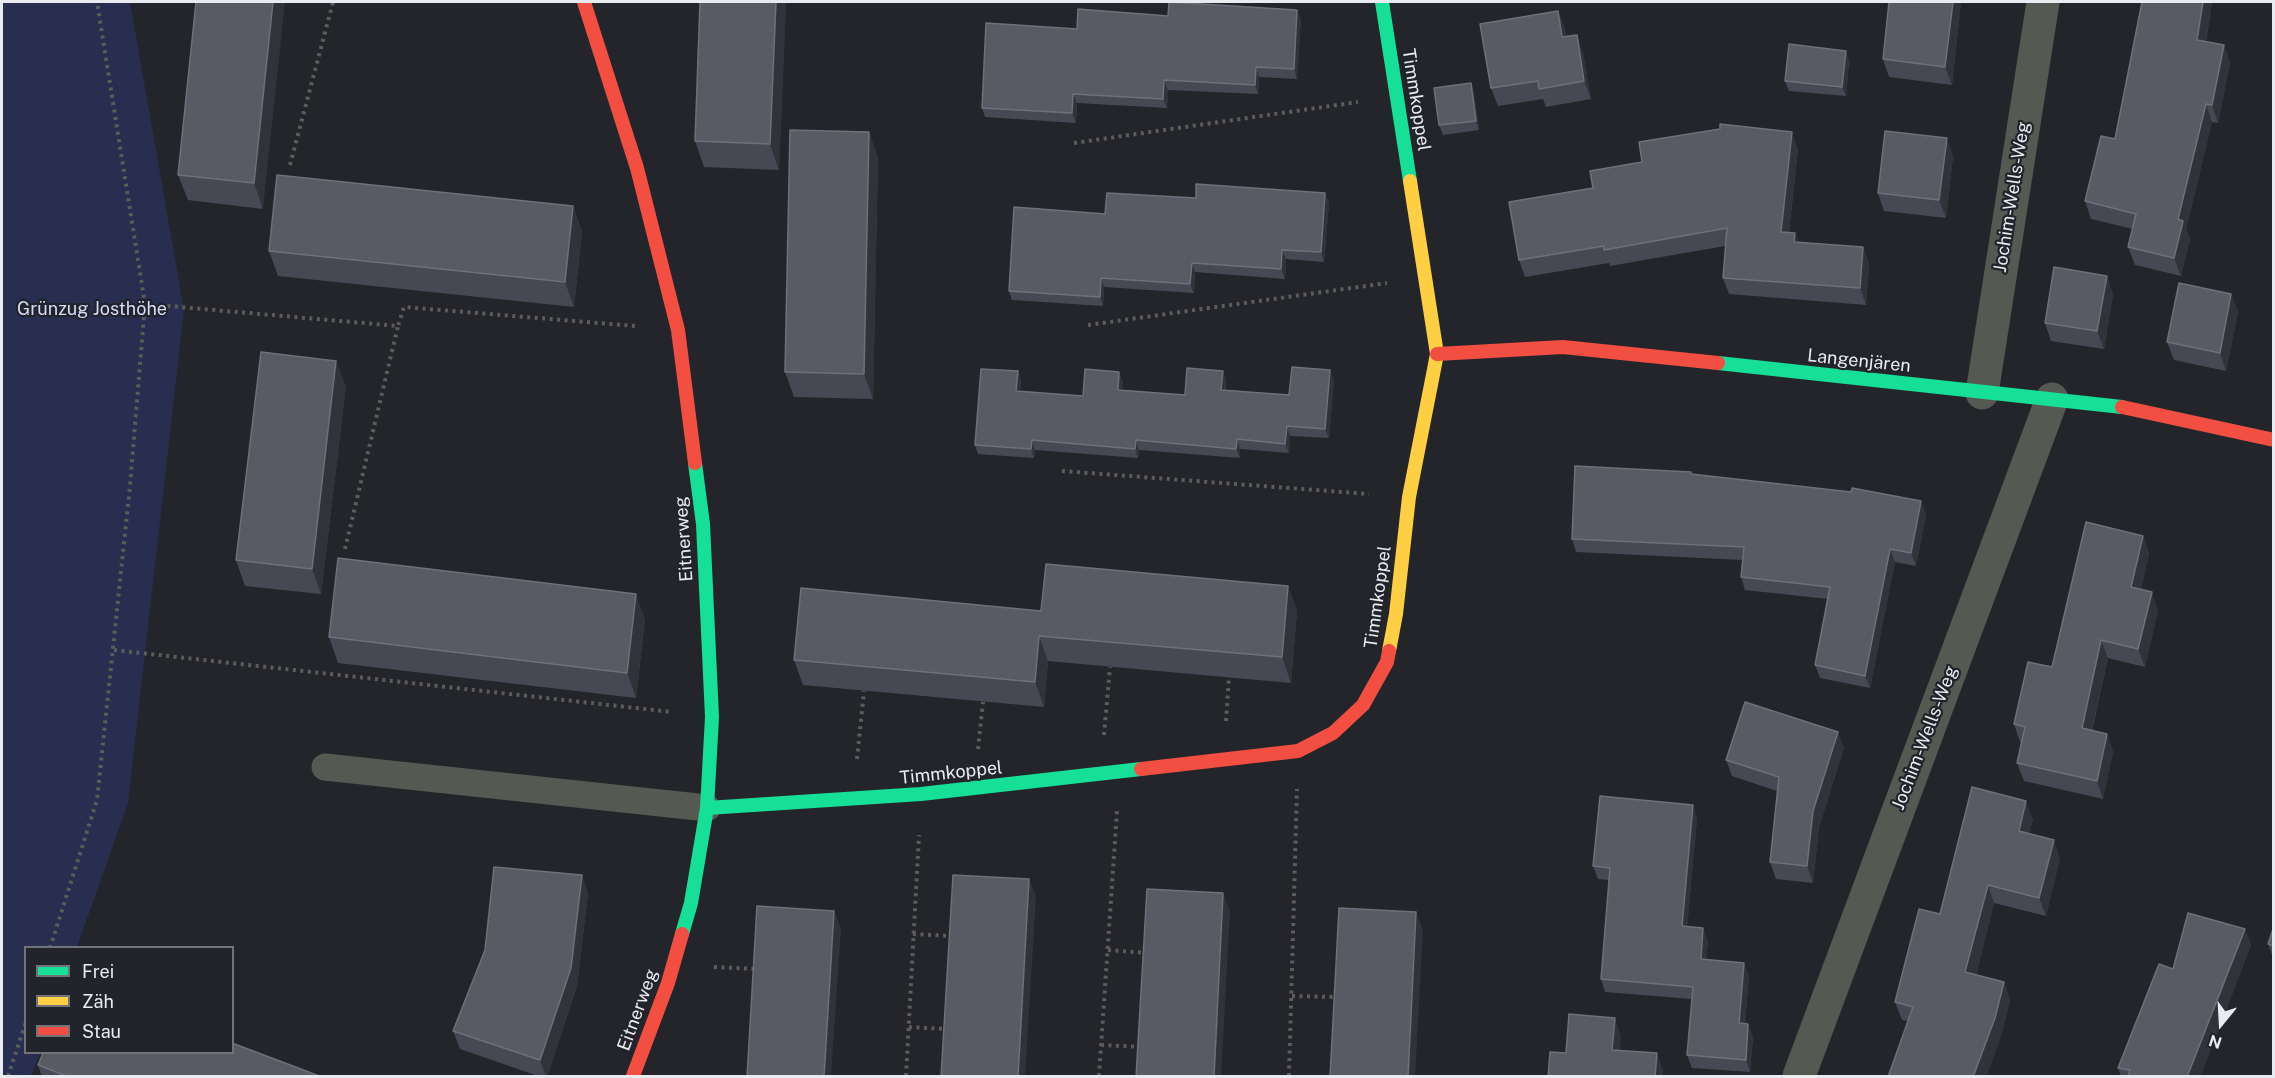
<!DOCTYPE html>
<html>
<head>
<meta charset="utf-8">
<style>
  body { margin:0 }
  #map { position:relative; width:2275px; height:1078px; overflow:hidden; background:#24252a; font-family:"Public Sans",sans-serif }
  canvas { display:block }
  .frame { position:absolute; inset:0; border:3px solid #e9ebf0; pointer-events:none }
  .legend { position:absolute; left:24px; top:946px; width:210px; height:108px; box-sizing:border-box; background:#22242c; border:2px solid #72747a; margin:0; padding:8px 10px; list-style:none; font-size:18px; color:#e9ebf0 }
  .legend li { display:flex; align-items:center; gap:12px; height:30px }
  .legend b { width:30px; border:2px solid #72747a }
  .north { position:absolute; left:2191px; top:994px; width:60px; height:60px; -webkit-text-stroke:4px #22242c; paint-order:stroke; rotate:198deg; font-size:16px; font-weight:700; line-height:24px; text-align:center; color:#e9ebf0 }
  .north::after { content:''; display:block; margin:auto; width:21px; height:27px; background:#e9ebf0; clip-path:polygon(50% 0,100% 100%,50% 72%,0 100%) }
</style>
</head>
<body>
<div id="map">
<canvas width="2275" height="1078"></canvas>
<div class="frame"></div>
<ul class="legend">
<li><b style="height:8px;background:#16e098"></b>Frei</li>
<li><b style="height:8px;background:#ffcf43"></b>Zäh</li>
<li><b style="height:8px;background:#f24e42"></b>Stau</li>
</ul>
<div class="north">N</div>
</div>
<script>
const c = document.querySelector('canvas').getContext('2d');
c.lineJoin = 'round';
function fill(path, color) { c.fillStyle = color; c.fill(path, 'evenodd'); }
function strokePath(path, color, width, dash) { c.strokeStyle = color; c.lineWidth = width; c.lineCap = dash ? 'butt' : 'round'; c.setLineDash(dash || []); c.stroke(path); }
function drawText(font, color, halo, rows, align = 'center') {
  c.font = font + ' "Public Sans",sans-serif'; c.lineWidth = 4.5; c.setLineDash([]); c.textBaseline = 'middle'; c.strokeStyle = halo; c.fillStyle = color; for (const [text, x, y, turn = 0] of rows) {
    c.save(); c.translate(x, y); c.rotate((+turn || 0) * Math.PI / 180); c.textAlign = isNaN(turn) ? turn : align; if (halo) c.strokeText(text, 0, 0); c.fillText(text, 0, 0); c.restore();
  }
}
fill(new Path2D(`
  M2 2H130L184 310 128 803 77 947 26 948V1052L40 1053 31 1076H2Z`), '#272e50');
strokePath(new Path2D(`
  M1074 143 1358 102
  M290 165 333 2
  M145 304 398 326 404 307 635 326
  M1088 325 1387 283
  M1062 471 1369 494
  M345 549 398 326
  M114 650 672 712
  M1226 721 1229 677
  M1104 735 1110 667
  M978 749 983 702
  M857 759 864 691
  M913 934 953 936
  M50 948 97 800 130 486 145 304 97 2
  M1108 950 1147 953
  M714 967 757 969
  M1292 996 1338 997
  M909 1027 947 1029
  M1101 1045 1142 1047
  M8 1076 26 1022
  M906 1076 919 835
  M1099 1076 1117 811
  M1289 1076 1297 789`), '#5c5d5a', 4, [3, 4.5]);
strokePath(new Path2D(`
  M325 767 707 808`), '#565852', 27);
strokePath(new Path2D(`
  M1982 393 2043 2
  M1799 1076 2052 399`), '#565852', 33);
strokePath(new Path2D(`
  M1382 2 1410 181
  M1718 363 2122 407
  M707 808 921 794 1141 769
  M682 934 691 903 707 808 712 717 703 524 695 463`), '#16e098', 14);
strokePath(new Path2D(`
  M1389 651 1396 614 1409 497 1437 354 1410 181`), '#ffcf43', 14);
strokePath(new Path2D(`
  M584 2 637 168 678 330 695 463
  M1437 354 1563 347 1718 363
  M2122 407 2274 440
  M1141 769 1298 751 1333 733 1363 705 1387 662 1389 651
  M633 1076 668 983 682 934`), '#f24e42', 14);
fill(new Path2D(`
  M196 2 263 209 188 200 178 175Z
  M700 2H786L779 170 704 167 695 141Z
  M1889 2H1961L1952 85 1889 77 1883 59Z
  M2142 2H2212L2206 42 2224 45 2230 63 2218 123 2212 122 2186 229 2190 239 2181 276 2135 265 2128 247 2133 229 2091 219 2085 201 2115 139Z
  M1558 11 1565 29 1566 37 1583 53 1591 99 1546 107 1543 99 1498 106 1491 88Z
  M1168 16 1301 19 1297 79 1259 77 1258 94 1168 90 1167 108 1077 103 1076 123 985 117 982 108 1077 29Z
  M1849 60 1846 96 1789 91 1785 81Z
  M1474 93 1479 130 1443 135 1439 125Z
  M869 132 878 158 873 399 794 397 785 372Z
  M1798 149 1789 232 1798 242 1863 247 1869 264 1866 305 1729 294 1723 278 1725 246 1610 266 1609 263 1525 277 1519 260 1593 188 1642 162Z
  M1953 156 1946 218 1884 211 1878 193Z
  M1325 193 1329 202 1324 262 1286 259 1285 279 1195 272 1194 293 1104 287 1103 306 1012 300 1009 291 1105 214 1196 198Z
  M573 206 582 232 574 307 278 276 269 251Z
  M2113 294 2104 349 2051 341 2045 323Z
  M2231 294 2238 312 2226 371 2174 360 2167 342Z
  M1018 371 1021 381 1020 391 1083 396 1123 381 1122 390 1185 395 1223 371 1226 380V390L1289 395 1334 379 1329 438 1290 436 1289 453 1240 449V458L1139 450 1138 458 1035 450 1034 458 978 454 975 445Z
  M346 386 321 594 245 586 236 560Z
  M1691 472 1692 474 1921 501 1926 514 1916 566 1895 562 1870 688 1820 678 1815 665 1828 599 1745 590 1741 577 1743 560 1576 552 1572 539Z
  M2143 536 2149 554 2141 589 2158 610 2145 667 2108 658 2092 731 2107 734 2113 752 2103 799 2024 781 2017 763 2022 742H2020L2014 724 2052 667Z
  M1288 586 1297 611 1291 683 1048 661 1044 707 803 685 794 660 1041 611Z
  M645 619 636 698 338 663 329 637Z
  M1844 748 1819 827 1813 883 1776 879 1770 862 1777 791 1732 776 1726 760Z
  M1697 818 1687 927 1708 941 1706 959 1749 975 1745 1024H1748L1753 1037 1750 1072 1692 1068 1687 1055 1692 999 1605 992 1601 979 1609 880 1598 879 1593 866Z
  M2033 819 2029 833 2060 858 2046 916 1994 903 1976 975 2004 982 2010 1000 2001 1036 1986 1077H1888L1908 1021 1902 1020 1895 1002 1940 914Z
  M582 875 588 893 577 986 547 1077H541L460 1049 453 1031Z
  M2274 926V960L2268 944Z
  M2245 929 2251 945 2200 1077H2121L2118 1068 2173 969Z
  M38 1065 322 1077H42Z`), '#464853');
fill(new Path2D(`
  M273 2H285L263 209 254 183Z
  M776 2H786L779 170 770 144Z
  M1953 2H1961L1952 85 1945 67Z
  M2203 2H2212L2203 58 2197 40Z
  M1297 10 1301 19 1297 79 1294 69Z
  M1558 11 1565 29 1569 55 1562 37Z
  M1577 35 1583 53 1591 99 1584 81Z
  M2224 45 2230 63 2218 123 2212 105Z
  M1846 51 1849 60 1846 96 1842 87Z
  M1256 67 1259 77 1258 94 1255 85Z
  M1164 80 1168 90 1167 108 1163 99Z
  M1471 83 1474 93 1479 130 1476 121Z
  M1073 94 1077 103 1076 123 1072 113Z
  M2206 104 2212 122 2186 229 2190 239 2181 276 2174 258 2178 219Z
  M869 132 878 158 873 399 864 374Z
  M1792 132 1798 149 1787 248 1781 232Z
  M1947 138 1953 156 1946 218 1939 200Z
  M1325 193 1329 202 1324 262 1321 252Z
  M573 206 582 232 574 307 565 282Z
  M1795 233 1801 249 1794 242Z
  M1863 247 1869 264 1866 305 1860 288Z
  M1282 250 1286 259 1285 279 1281 269Z
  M1192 263 1195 272 1194 293 1190 284Z
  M2107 276 2113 294 2104 349 2097 331Z
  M1101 278 1104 287 1103 306 1100 297Z
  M2231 294 2238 312 2226 371 2220 353Z
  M336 361 346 386 321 594 312 569Z
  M1330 370 1334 379 1329 438 1325 429Z
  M1018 371 1021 381 1019 400 1016 391Z
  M1223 371 1226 380 1225 399 1221 390Z
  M1119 372 1123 381 1121 399 1118 390Z
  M1287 426 1290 436 1289 453 1285 444Z
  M1237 439 1240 449V458L1236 449Z
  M1032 440 1035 450 1034 458 1031 449Z
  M1136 440 1139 450 1138 458 1135 449Z
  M1921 501 1926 514 1916 566 1911 553Z
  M2143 536 2149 554 2138 605 2131 587Z
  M1890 549 1895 562 1870 688 1865 676Z
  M1288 586 1297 611 1291 683 1282 657Z
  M2152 592 2158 610 2145 667 2138 649Z
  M636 594 645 619 636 698 627 673Z
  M1039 636 1048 661 1044 707 1035 682Z
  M2101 640 2108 658 2088 746 2082 728Z
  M1838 732 1844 748 1819 827 1813 883 1807 866 1813 811Z
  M2107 734 2113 752 2103 799 2097 781Z
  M2026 801 2033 819 2025 849 2019 831Z
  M1693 805 1697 818 1686 939 1682 926Z
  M2054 840 2060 858 2046 916 2039 898Z
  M582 875 588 893 577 986 547 1077H546L540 1060Z
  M1029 879 1036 897 1025 1077H1018Z
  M1988 885 1994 903 1972 990 1965 972Z
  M1223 893 1230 911 1221 1077H1214Z
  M834 911 841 929 831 1077H824Z
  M1416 912 1423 930 1415 1077H1408Z
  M1703 928 1708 941 1705 971 1701 959Z
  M2245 929 2251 945 2200 1077H2187Z
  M1744 963 1749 975 1744 1036 1739 1023Z
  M2004 982 2010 1000 2001 1036 1986 1077H1973Z
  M1615 1018 1621 1036 1619 1068 1612 1050Z
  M1748 1024 1753 1037 1750 1072 1746 1060Z
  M1657 1053 1663 1071V1077H1655Z`), '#31333b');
const building = new Path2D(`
  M196 2H273L254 183 178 175Z
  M700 2H776L770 144 695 141Z
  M1169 2 1297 10 1294 69 1256 67 1255 85 1164 80 1163 99 1073 94 1072 113 982 108 986 23 1077 29 1078 9 1168 16Z
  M1889 2H1953L1945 67 1883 59Z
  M2142 2H2203L2197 40 2224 45 2212 105 2206 104 2178 219 2183 221 2174 258 2128 247 2136 214 2085 201 2101 136 2115 139Z
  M1558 11 1562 37 1577 35 1584 81 1539 89 1538 81 1491 88 1480 24Z
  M1789 44 1846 51 1842 87 1785 81Z
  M1471 83 1476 121 1439 125 1434 88Z
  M1720 124 1792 132 1781 232 1795 233 1794 242 1863 247 1860 288 1723 278 1727 228 1604 250V246L1519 260 1509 202 1593 188 1590 171 1642 162 1639 142 1720 129Z
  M790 130 869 132 864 374 785 372Z
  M1885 131 1947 138 1939 200 1878 193Z
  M277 175 573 206 565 282 269 251Z
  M1196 184 1325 193 1321 252 1282 250 1281 269 1192 263 1190 284 1101 278 1100 297 1009 291 1014 207 1105 214 1107 193 1196 198Z
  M2054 267 2107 276 2097 331 2045 323Z
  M2179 283 2231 294 2220 353 2167 342Z
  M261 352 336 361 312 569 236 560Z
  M1292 367 1330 370 1325 429 1287 426 1285 444 1237 439 1236 449 1136 440 1135 449 1032 440 1031 449 975 445 981 369 1018 371 1016 391 1083 396 1085 369 1119 372 1118 390 1185 395 1187 368 1223 371 1221 390 1289 395Z
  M1575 466 1691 472V474L1851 492 1852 488 1921 501 1911 553 1890 549 1865 676 1815 665 1830 587 1741 577 1744 547 1572 539Z
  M2086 522 2143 536 2131 587 2152 592 2138 649 2101 640 2082 728 2107 734 2097 781 2017 763 2025 727 2014 724 2028 662 2052 667Z
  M338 558 636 594 627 673 329 637Z
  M1046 564 1288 586 1282 657 1039 636 1035 682 794 660 801 588 1041 611Z
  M1745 702 1838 732 1813 811 1807 866 1770 862 1779 777 1726 760Z
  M1972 787 2026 801 2019 831 2054 840 2039 898 1988 885 1965 972 2004 982 1995 1018 1973 1077H1888L1913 1007 1895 1002 1919 909 1940 914Z
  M1600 796 1693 805 1682 926 1703 928 1701 959 1744 963 1739 1023 1748 1024 1746 1060 1687 1055 1693 987 1601 979 1610 868 1593 866Z
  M494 867 582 875 571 968 540 1060 453 1031 485 950Z
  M953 875 1029 879 1018 1077H941Z
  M1147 889 1223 893 1214 1077H1136Z
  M757 906 834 911 824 1077H747Z
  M1339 908 1416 912 1408 1077H1330Z
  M2188 913 2245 929 2187 1077H2128L2130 1070 2118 1068 2159 964 2173 969Z
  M2274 926V946L2268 944Z
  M1569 1014 1615 1018 1612 1050 1657 1053 1655 1077H1548L1550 1052 1566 1053Z
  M232 1043 322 1077H69L38 1065 43 1053H232Z`);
fill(building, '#585a64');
strokePath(building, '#6e707a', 1.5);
drawText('18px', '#e9ebf0', '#22242c', [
  ["Timmkoppel",1416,100,81],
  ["Jochim-Wells-Weg",2012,197,-81],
  ["Langenjären",1859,361,6],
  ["Eitnerweg",684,539,-94],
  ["Timmkoppel",1378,597,-82],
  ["Jochim-Wells-Weg",1925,738,-69],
  ["Timmkoppel",951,773,-6],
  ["Eitnerweg",638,1010,-70]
]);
drawText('18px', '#d4dbf9', '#22242c', [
  ["Grünzug Josthöhe",92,309]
]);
</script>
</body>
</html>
